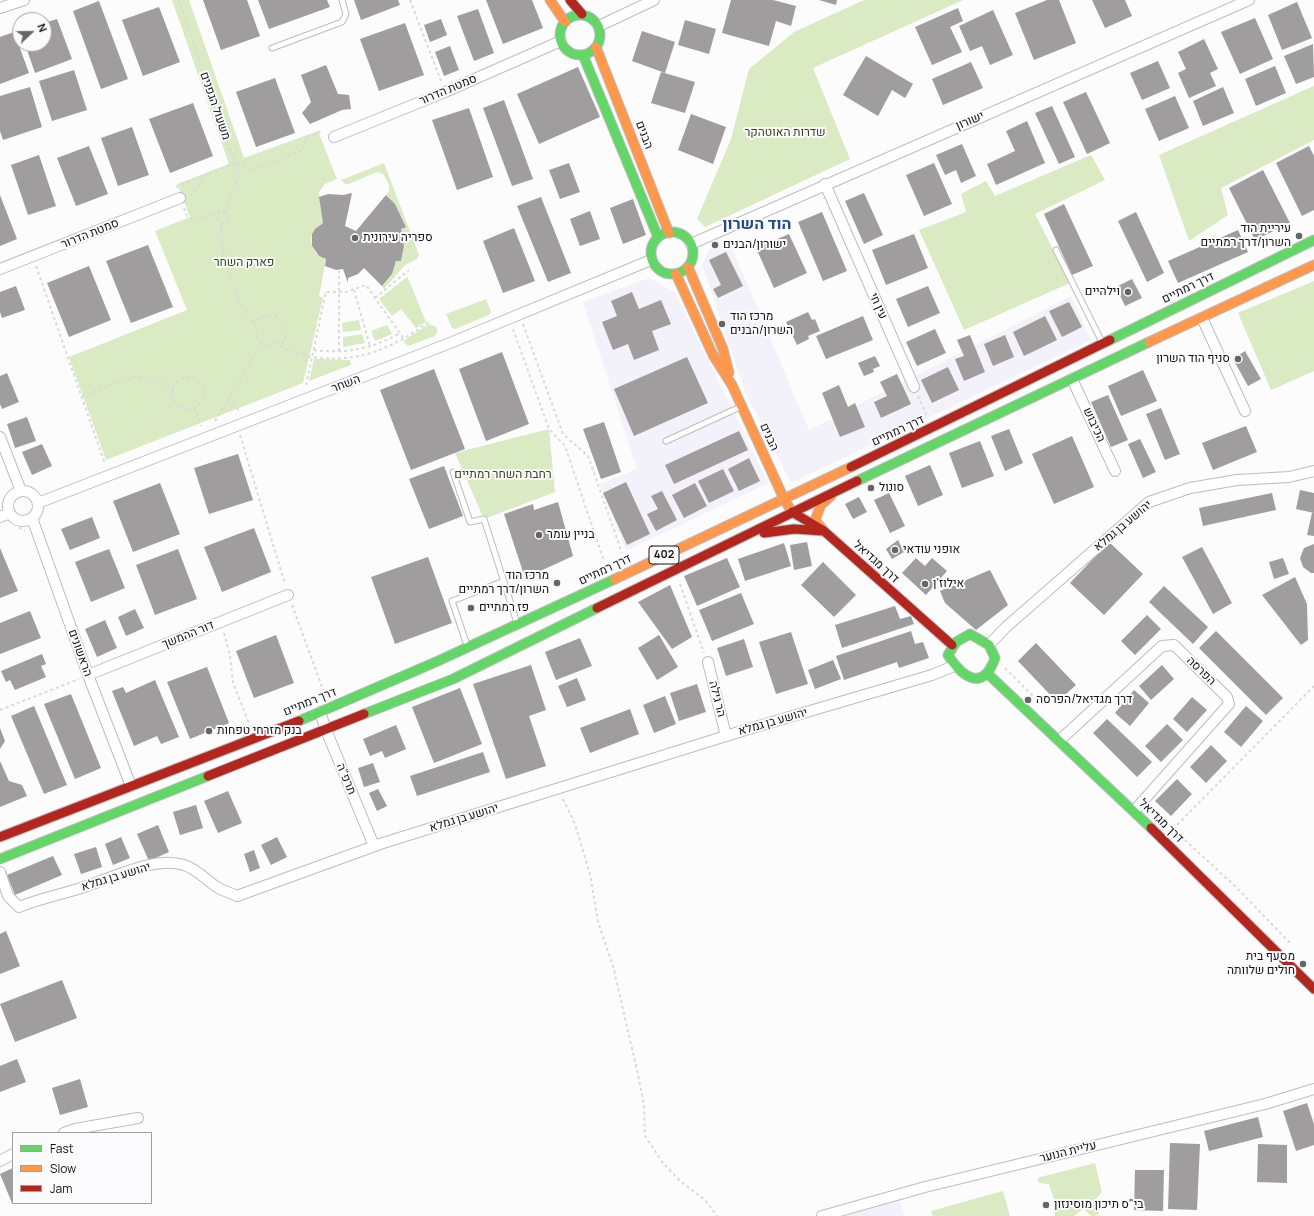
<!DOCTYPE html>
<html>
<head>
<meta charset="utf-8">
<style>
  body { margin:0 }
  #map { position:relative; width:1314px; height:1216px; overflow:hidden; background:#fcfcfd; font-family:Manrope,sans-serif }
  canvas { display:block }
  .legend { position:absolute; left:12px; top:1132px; width:140px; height:72px; box-sizing:border-box; background:#fbfbfe; border:1px solid #9f9fa2; margin:0; padding:5px 7px; list-style:none; font-size:12px; color:#141417 }
  .legend li { display:flex; align-items:center; gap:8px; height:20px }
  .legend b { width:20px; border:1px solid #9f9fa2 }
  .north { position:absolute; left:12px; top:12px; width:40px; height:40px; box-sizing:border-box; background:#fbfbfe; border:1px solid #9f9fa2; border-radius:50%; rotate:68deg; font-size:11px; font-weight:700; line-height:16px; text-align:center; color:#141417 }
  .north::after { content:''; display:block; margin:auto; width:14px; height:18px; background:#656568; clip-path:polygon(50% 0,100% 100%,50% 72%,0 100%) }
</style>
</head>
<body>
<div id="map">
<canvas width="1314" height="1216"></canvas>
<ul class="legend">
<li><b style="height:5px;background:#63d668"></b>Fast</li>
<li><b style="height:5px;background:#ff974d"></b>Slow</li>
<li><b style="height:5px;background:#b3261e"></b>Jam</li>
</ul>
<div class="north">N</div>
</div>
<script>
const c = document.querySelector('canvas').getContext('2d');
c.lineJoin = 'round';
function fill(path, color) { c.fillStyle = color; c.fill(path, 'evenodd'); }
function strokePath(path, color, width, dash) { c.strokeStyle = color; c.lineWidth = width; c.lineCap = dash ? 'butt' : 'round'; c.setLineDash(dash || []); c.stroke(path); }
function drawText(font, color, halo, rows, align = 'center') {
  c.font = font + ' Manrope,Heebo,sans-serif'; c.lineWidth = 4; c.setLineDash([]); c.textBaseline = 'middle'; c.strokeStyle = halo; c.fillStyle = color; for (const [text, x, y, turn = 0] of rows) {
    c.save(); c.translate(x, y); c.rotate((+turn || 0) * Math.PI / 180); c.textAlign = isNaN(turn) ? turn : align; if (halo) c.strokeText(text, 0, 0); c.fillText(text, 0, 0); c.restore();
  }
}
fill(new Path2D(`
  M728 239 809 430 1071 296 1091 340 791 483 745 391 702 265 709 250Z
  M649 278 675 292 768 483 626 551 600 484 637 469 583 302Z
  M900 1200 904 1216H840Z`), '#f3f1f9');
fill(new Path2D(`
  M172 0H189L244 158 318 131 337 179 325 184 319 192 323 223C306 231 308 254 326 259L319 296 323 298 303 383 106 460 69 357 187 310 155 231 190 217 177 184 229 164Z
  M864 0H963L813 68 850 159 705 227 697 219 731 139 749 69 794 32Z
  M1314 86V140L1221 188 1228 215 1189 241 1159 155Z
  M1091 155 1105 180 1035 214 1070 283 964 330 919 230 966 212 961 194 986 181 995 196Z
  M384 163 419 255 417 259 405 265 384 289 382 286 392 274 396 261H401L404 246 401 229 406 226 395 204 386 195C393 188 388 182 383 174L377 172 349 184H345L341 180Z
  M407 277 408 278 426 322 416 328 401 309 392 316 379 299Z
  M1314 281V371L1271 390 1238 313Z
  M486 299 491 311 489 315 455 329 452 328 446 314Z
  M359 320 361 330 343 332 342 323Z
  M429 324 436 327 438 331 435 336 408 346 403 341Z
  M387 325 392 334 375 341 371 331Z
  M362 334 365 343 343 347V337Z
  M314 359 350 360 351 365 309 381Z
  M549 429 555 492 484 519 455 453Z
  M1095 1163 1102 1192 1095 1200 1099 1215 1092 1216 1083 1209 1074 1216H1055L1054 1199 1049 1184 1039 1183 1037 1178Z
  M1003 1191 1010 1216H933L931 1211Z`), '#daeac2');
fill(new Path2D(`
  M203 0H247L260 36 221 50Z
  M258 0H327L330 7 269 29Z
  M354 0H398L400 5 361 20Z
  M486 0H532L543 28 503 44Z
  M731 0H773L796 6 791 26 776 21 769 46 722 33Z
  M819 0H837L836 5Z
  M1047 0H1059L1076 43 1034 60 1015 13Z
  M1092 0H1125L1132 16 1105 28Z
  M99 1 128 79 101 89 73 11Z
  M1297 2 1312 38 1282 50 1268 15Z
  M159 7 180 62 143 76 122 20Z
  M958 8 963 21 950 27 962 52 932 65 915 27Z
  M478 9 494 53 474 61 457 16Z
  M993 10 1013 55 990 65 982 46 970 51 959 26Z
  M1255 18 1273 59 1240 74 1221 32Z
  M57 19 72 59 35 73 25 44H44V23Z
  M441 19 447 35 430 42 424 25Z
  M685 20 716 29 709 54 678 45Z
  M405 23 424 75 379 91 360 39Z
  M642 31 675 42 665 73 632 61Z
  M14 32 29 73 0 84V37Z
  M1204 39 1218 69 1210 73 1216 86 1189 98 1178 73 1186 69 1178 52Z
  M1313 44 1314 77 1296 84 1284 56Z
  M450 46 459 70 444 76 435 52Z
  M866 56 913 84 905 98 892 90 878 116 843 95Z
  M1158 61 1170 88 1142 100 1130 73Z
  M971 62 983 88 943 105 932 79Z
  M326 65 338 94 349 95 351 109 342 110 310 124 302 113 311 102 301 75Z
  M1275 66 1286 93 1256 106 1245 79Z
  M578 67 600 117 539 144 517 94Z
  M74 70 87 110 52 121 39 81Z
  M661 72 695 82 685 113 651 103Z
  M275 78 295 133 256 147 236 92Z
  M30 87 42 127 3 140 0 131V96Z
  M1223 87 1234 113 1203 126 1193 101Z
  M1086 92 1110 143 1087 154 1063 102Z
  M1175 96 1189 128 1159 141 1145 109Z
  M504 100 533 179 512 186 483 108Z
  M193 103 213 156 170 173 149 119Z
  M1052 106 1075 157 1059 164 1035 113Z
  M469 108 493 177 457 190 432 120Z
  M691 114 726 127 713 164 678 150Z
  M1027 121 1045 163 996 185 987 164 1015 151 1006 131Z
  M132 127 149 175 118 186 101 138Z
  M962 144 976 176 961 183 956 170 945 175 936 155Z
  M89 146 108 194 76 206 57 158Z
  M1309 146 1314 156V210L1302 216 1276 163Z
  M39 155 56 206 28 215 11 165Z
  M569 163 580 192 560 199 549 170Z
  M934 163 952 204 924 216 906 175Z
  M1263 170 1290 223 1255 240 1229 188Z
  M352 193 345 226 356 231 386 195 395 204 406 227 401 229 404 246 401 261H396L392 274 382 286 364 268 358 274 348 278V283L343 269 336 270 325 266 326 259 319 256 312 246V234L315 229 323 223 319 197 328 194 343 195Z
  M864 193 883 235 864 244 845 201Z
  M0 195 17 239 0 246Z
  M541 197 571 273 548 282 517 206Z
  M633 199 646 235 623 244 610 208Z
  M1064 204 1093 266 1072 275 1044 214Z
  M590 211 600 239 580 246 570 219Z
  M822 212 847 271 823 281 798 222Z
  M1136 212 1164 273 1147 282 1118 221Z
  M514 228 535 281 503 293 483 241Z
  M1238 230 1248 252 1178 283 1168 261Z
  M789 234 807 273 774 288 756 248Z
  M914 234 928 268 886 285 872 250Z
  M148 245 173 307 131 323 106 261Z
  M726 252 743 286 718 298 713 289 721 285 709 260Z
  M89 266 111 320 69 337 47 283Z
  M1132 279 1142 298 1125 306 1116 287Z
  M16 286 25 310 2 318 0 312V292Z
  M928 286 940 313 908 327 896 299Z
  M632 292 639 309 661 300 671 324 652 331 659 350 634 360 628 344 613 350 602 322 617 316 611 301Z
  M1069 302 1082 327 1062 337 1049 311Z
  M808 312 812 320 815 319 820 331 808 336 809 339 797 345 786 322Z
  M863 316 873 340 826 359 816 336Z
  M1045 316 1057 340 1024 356 1013 332Z
  M935 329 946 353 917 366 906 342Z
  M970 335 985 372 964 381 955 359 964 356 957 340Z
  M1005 335 1014 357 993 366 984 344Z
  M1245 351 1261 379 1248 386 1233 359Z
  M502 352 529 424 486 441 459 369Z
  M875 356 880 366 873 369 874 372 864 376 858 363Z
  M687 357 708 403 634 436 614 389Z
  M948 367 959 390 932 403 921 380Z
  M434 369 465 449 411 470 380 390Z
  M1143 370 1157 401 1121 416 1108 386Z
  M7 373 19 402 2 409 0 404V376Z
  M897 374 911 404 881 418 874 402 887 396 880 382Z
  M839 385 848 407 855 403 865 427 840 437 822 393Z
  M1108 395 1128 440 1111 447 1091 402Z
  M1161 408 1180 454 1165 460 1146 414Z
  M27 417 36 441 15 448 7 424Z
  M604 422 621 472 601 479 583 429Z
  M1246 426 1257 452 1213 470 1202 443Z
  M1009 429 1023 463 1005 471 991 436Z
  M739 431 748 450 674 484 665 465Z
  M1072 436 1094 487 1054 504 1032 454Z
  M1140 439 1156 472 1143 478 1128 444Z
  M980 441 994 476 962 488 949 453Z
  M42 444 52 466 32 475 22 452Z
  M238 454 253 500 209 514 194 468Z
  M749 458 760 481 739 491 728 469Z
  M930 465 943 495 918 506 905 476Z
  M444 466 463 516 429 529 409 479Z
  M723 469 734 491 709 503 698 481Z
  M626 482 650 534 627 545 603 493Z
  M160 483 180 534 133 552 113 501Z
  M695 483 707 506 684 518 672 495Z
  M1300 490 1314 493V513L1296 509Z
  M662 491 677 520 656 531 647 514 658 509 651 496Z
  M889 493 905 526 890 533 874 500Z
  M1272 493 1276 510 1203 526 1199 508Z
  M859 497 867 512 853 519 845 504Z
  M558 502 573 556 525 578 504 514 533 504 534 510Z
  M1312 513H1314V536L1307 535Z
  M92 517 100 538 70 550 61 529Z
  M254 528 271 572 222 592 204 547Z
  M898 540 904 552 892 559 886 549Z
  M807 542 812 566 794 570 790 545Z
  M1109 542 1143 574 1104 615 1070 583Z
  M784 543 791 566 745 581 738 559Z
  M1314 544V573H1311L1303 567 1300 558 1304 548Z
  M1202 547 1232 603 1213 614 1182 557Z
  M0 548 18 591 0 598Z
  M109 549 125 588 91 602 75 562Z
  M178 549 197 599 155 615 136 565Z
  M428 557 452 623 395 644 371 577Z
  M727 558 740 587 697 606 684 576Z
  M916 558 925 566 932 558 947 571 926 595 902 573Z
  M1283 558 1289 574 1274 579 1269 562Z
  M823 562 856 595 834 617 801 585Z
  M990 570 1008 605 976 630 945 603 940 591Z
  M1295 577 1307 604 1308 640 1301 645 1262 595Z
  M670 585 692 637 672 649 638 602Z
  M1164 586 1208 627 1193 644 1149 602Z
  M741 593 754 624 712 641 699 610Z
  M895 606 900 619 911 616 914 624 842 648 835 625Z
  M135 609 144 628 126 636 118 617Z
  M30 611 41 638 0 654V623Z
  M1147 615 1161 629 1135 655 1121 641Z
  M105 620 117 648 97 657 85 629Z
  M911 631 915 644 923 642 929 658 899 668 897 662 844 680 836 656Z
  M1216 631 1283 698 1266 715 1199 648Z
  M791 632 808 684 776 694 759 642Z
  M276 635 294 683 254 698 236 651Z
  M659 635 678 667 657 680 638 648Z
  M580 638 592 666 556 680 545 652Z
  M744 639 753 667 726 676 717 648Z
  M1036 643 1076 685 1057 702 1018 661Z
  M42 654 46 664 41 666 46 677 15 690 10 680 6 682 1 671Z
  M833 660 841 679 815 689 808 670Z
  M531 665 546 710 529 716 546 766 506 779 473 684Z
  M1162 665 1174 679 1151 700 1139 686Z
  M207 667 229 723 190 739 167 682Z
  M577 678 586 700 567 707 558 686Z
  M155 680 179 737 161 744 157 736 134 746 112 691 123 687 126 693Z
  M697 684 706 712 679 721 670 693Z
  M460 688 482 744 434 763 412 707Z
  M1134 690 1149 703 1130 726 1115 713Z
  M71 694 101 768 75 779 44 704Z
  M665 696 676 724 654 733 643 705Z
  M1192 697 1207 710 1187 732 1173 719Z
  M34 706 67 785 44 794 11 716Z
  M1246 706 1263 721 1241 747 1224 732Z
  M630 709 639 734 590 753 580 728Z
  M1107 719 1152 762 1137 777 1093 733Z
  M1167 724 1183 740 1161 762 1145 746Z
  M396 725 406 749 385 758 382 751 370 756 363 739Z
  M0 728 5 741 0 749Z
  M1211 745 1227 761 1206 783 1190 767Z
  M483 752 490 772 417 796 410 776Z
  M0 761 9 781 22 785 27 796 0 807Z
  M373 763 380 782 364 787 358 768Z
  M1177 779 1192 794 1171 816 1155 801Z
  M378 789 387 806 377 811 369 793Z
  M228 791 242 823 218 833 204 801Z
  M196 805 203 828 180 835 173 812Z
  M158 825 169 852 149 861 137 834Z
  M121 837 130 858 113 865 105 844Z
  M277 837 287 857 271 865 261 845Z
  M96 847 102 867 81 874 74 854Z
  M254 850 260 868 250 872 244 854Z
  M53 856 62 875 15 895 7 875Z
  M6 931 20 966 0 974V934Z
  M62 980 77 1018 15 1042 0 1004Z
  M17 1059 26 1082 0 1092V1066Z
  M80 1079 88 1107 60 1115 52 1088Z
  M1307 1103 1314 1124V1145L1296 1151 1283 1111Z
  M1258 1117 1263 1137 1209 1151 1204 1131Z
  M1170 1143 1200 1144 1197 1210 1168 1209Z
  M1258 1144 1287 1145V1183L1257 1182Z
  M13 1168V1203H12L0 1174Z
  M1135 1170H1164L1163 1211 1134 1210Z`), '#9f9d9d');
const lane = new Path2D(`
  M272 48 342 22 346 14 342 0
  M1056 250 1102 342
  M666 441 740 407
  M453 472 470 522 484 519 517 623
  M467 645 452 601 504 581`);
const street = new Path2D(`
  M0 8 24 0
  M599 26 654 0
  M334 137 445 92 561 41
  M825 184 914 387
  M691 244 1249 0
  M0 269 180 198
  M1202 318 1245 411
  M1072 379 1115 471
  M0 437 21 491
  M8 506a15 15 0 1 1 30 0a15 15 0 1 1-30 0Z
  M38 503 450 343 651 260
  M0 517 10 513
  M32 518 88 675 131 786
  M989 645 1005 628 1149 502 1190 488 1237 480 1289 477 1314 471
  M708 662 726 736
  M88 675 288 595
  M320 712 326 730 374 846
  M1060 740 1162 646 1174 645 1227 697 1229 704 1134 811
  M0 872 8 896 19 907C39 899 58 895 78 889 108 880 154 855 184 865 197 869 206 880 217 887 223 891 231 893 237 896L383 843 742 731 932 675 954 666
  M64 1133 75 1129 138 1118
  M0 1161 13 1154
  M822 1216 925 1187 1265 1104 1314 1089`);
const fast = new Path2D(`
  M560 35a20 20 0 1 1 40 0a20 20 0 1 1-40 0Z
  M583 55 658 237
  M651 253a21 21 0 1 1 42 0a21 21 0 1 1-42 0Z
  M1110 340 1314 240
  M857 481 1149 342
  M970 634 989 645 995 658C983 692 963 678 948 655L956 642Z
  M988 674 1151 828
  M364 714 453 679 597 608
  M299 721 438 661 615 579
  M0 859 208 776`);
const slow = new Path2D(`
  M550 0 565 22
  M596 47 669 233
  M688 267 723 349 729 373
  M676 274 713 355 732 385 784 499 792 512
  M1149 342 1314 265
  M824 531 815 520 821 505 831 496
  M615 579 851 467`);
const jam = new Path2D(`
  M570 0 582 14
  M851 467 1110 340
  M792 512 824 531 952 645
  M764 533 794 529 824 531
  M597 608 857 481
  M208 776 364 714
  M1151 828 1314 989
  M0 837 299 721`);
strokePath(lane, '#bdbdbf', 7);
strokePath(street, '#bdbdbf', 12);
strokePath(fast, '#bdbdbf', 11);
strokePath(slow, '#bdbdbf', 11);
strokePath(jam, '#bdbdbf', 11);
strokePath(new Path2D(`
  M179 0 239 175 226 212
  M410 0 441 81
  M176 187 235 163 254 170 303 150 307 137 322 131
  M191 196 205 176
  M184 208 187 216 195 221 222 211 228 214V221L223 224 217 219 218 213
  M221 224C221 254 234 306 257 327 253 340 265 350 276 342 289 353 302 356 318 358 362 362 394 347 429 322
  M36 266 105 464
  M354 290 370 346
  M375 298 409 270
  M253 324C270 303 296 324 281 346
  M523 324 563 434 588 456 622 553
  M513 329 549 429 565 446 604 561
  M314 350C345 354 372 349 400 333
  M339 351V271
  M172 393a16 16 0 1 1 32 0a16 16 0 1 1-32 0Z
  M306 385 326 292H346L366 285 404 339
  M82 396 137 376 160 382 173 389
  M918 396 927 416
  M227 401 240 411
  M194 408 201 426
  M215 421 262 343
  M240 435 285 584
  M14 524 25 531
  M680 584 704 653
  M292 605 325 695
  M224 633 230 655 233 683 250 726
  M1005 668 1040 703
  M0 710 79 679
  M563 799 575 824 590 874 598 922 613 966 639 1079 644 1105 645 1136 663 1163 680 1181 705 1200 717 1216
  M1171 829H1173L1237 888 1292 945
  M1173 829 1314 686`), '#dadadb', 2, [3, 3]);
strokePath(lane, '#fff', 5);
strokePath(street, '#fff', 10);
strokePath(fast, '#63d668', 9);
strokePath(slow, '#ff974d', 9);
strokePath(jam, '#b3261e', 9);
for (const [x, y, r, color] of [
  [1299,236,4,"#656568"],
  [355,238,4,"#656568"],
  [715,245,4,"#656568"],
  [1128,292,4,"#656568"],
  [722,324,4,"#656568"],
  [1238,359,4,"#656568"],
  [871,488,4,"#656568"],
  [539,535,4,"#656568"],
  [895,550,4,"#656568"],
  [557,583,4,"#656568"],
  [925,584,4,"#656568"],
  [471,608,4,"#656568"],
  [1028,700,4,"#656568"],
  [209,731,4,"#656568"],
  [1303,964,4,"#656568"],
  [1046,1205,4,"#656568"]
]) { const dot = new Path2D(); dot.arc(x, y, r, 0, 2 * Math.PI); c.fillStyle = color; c.fill(dot); strokePath(dot, '#fbfbfe', 1.5); }
for (const [x, y, w] of [
  [664,555,30]
]) { const box = new Path2D(); box.roundRect(x - w / 2, y - 9, w, 18, 3); c.fillStyle = '#fbfbfe'; c.fill(box); strokePath(box, '#141417', 1); }
drawText('bold 11px', '#141417', null, [
  ["402",664,555]
]);
drawText('12px', '#141417', '#fbfbfe', [
  ["סמטת הדרור",448,90,-23],
  ["משעול הגפנים",215,106,71],
  ["ישורון",970,121,-23],
  ["הבנים",644,135,69],
  ["סמטת הדרור",90,234,-22],
  ["דרך רמתיים",1188,288,-26],
  ["עין חי",878,306,66],
  ["השחר",346,384,-21],
  ["הכיבוש",1094,425,65],
  ["דרך רמתיים",898,431,-25],
  ["הבנים",769,437,66],
  ["יהושע בן גמלא",1123,526,-40],
  ["דרך מגדיאל",876,562,42],
  ["דרך רמתיים",605,570,-25],
  ["דור ההמשך",188,635,-22],
  ["הראשונים",80,653,70],
  ["הפרסה",1201,671,44],
  ["הר גילה",717,699,76],
  ["דרך רמתיים",310,702,-22],
  ["יהושע בן גמלא",773,722,-16],
  ["תרפ\"ה",346,779,67],
  ["יהושע בן גמלא",464,818,-17],
  ["דרך מגדיאל",1161,821,44],
  ["יהושע בן גמלא",116,877,-17],
  ["עליית הנוער",1068,1152,-14]
]);
drawText('12px', '#354610', '#fbfbfe', [
  ["שדרות האוטהקר",785,133],
  ["פארק השחר",244,263],
  ["רחבת השחר רמתיים",503,475]
]);
drawText('12px', '#141417', '#fbfbfe', [
  ["עיריית הוד",1291,229,"right"],
  ["השרון/דרך רמתיים",1291,243,"right"],
  ["ספריה עירונית",363,238],
  ["ישורון/הבנים",723,245],
  ["וילהיים",1120,292,"right"],
  ["מרכז הוד",730,317],
  ["השרון/הבנים",730,331],
  ["סניף הוד השרון",1230,359,"right"],
  ["סונול",879,488],
  ["בניין עומר",547,535],
  ["אופני עודאי",903,550],
  ["מרכז הוד",549,576,"right"],
  ["השרון/דרך רמתיים",549,590,"right"],
  ["אילוז'ן",933,584],
  ["פז רמתיים",479,608],
  ["דרך מגדיאל/הפרסה",1036,700],
  ["בנק מזרחי טפחות",217,731],
  ["מסעף בית",1295,957,"right"],
  ["חולים שלוותה",1295,971,"right"],
  ["בי\"ס תיכון מוסינזון",1054,1205]
], 'left');
drawText('bold 16px', '#274c82', '#fbfbfe', [
  ["הוד השרון",757,225]
]);
</script>
</body>
</html>
